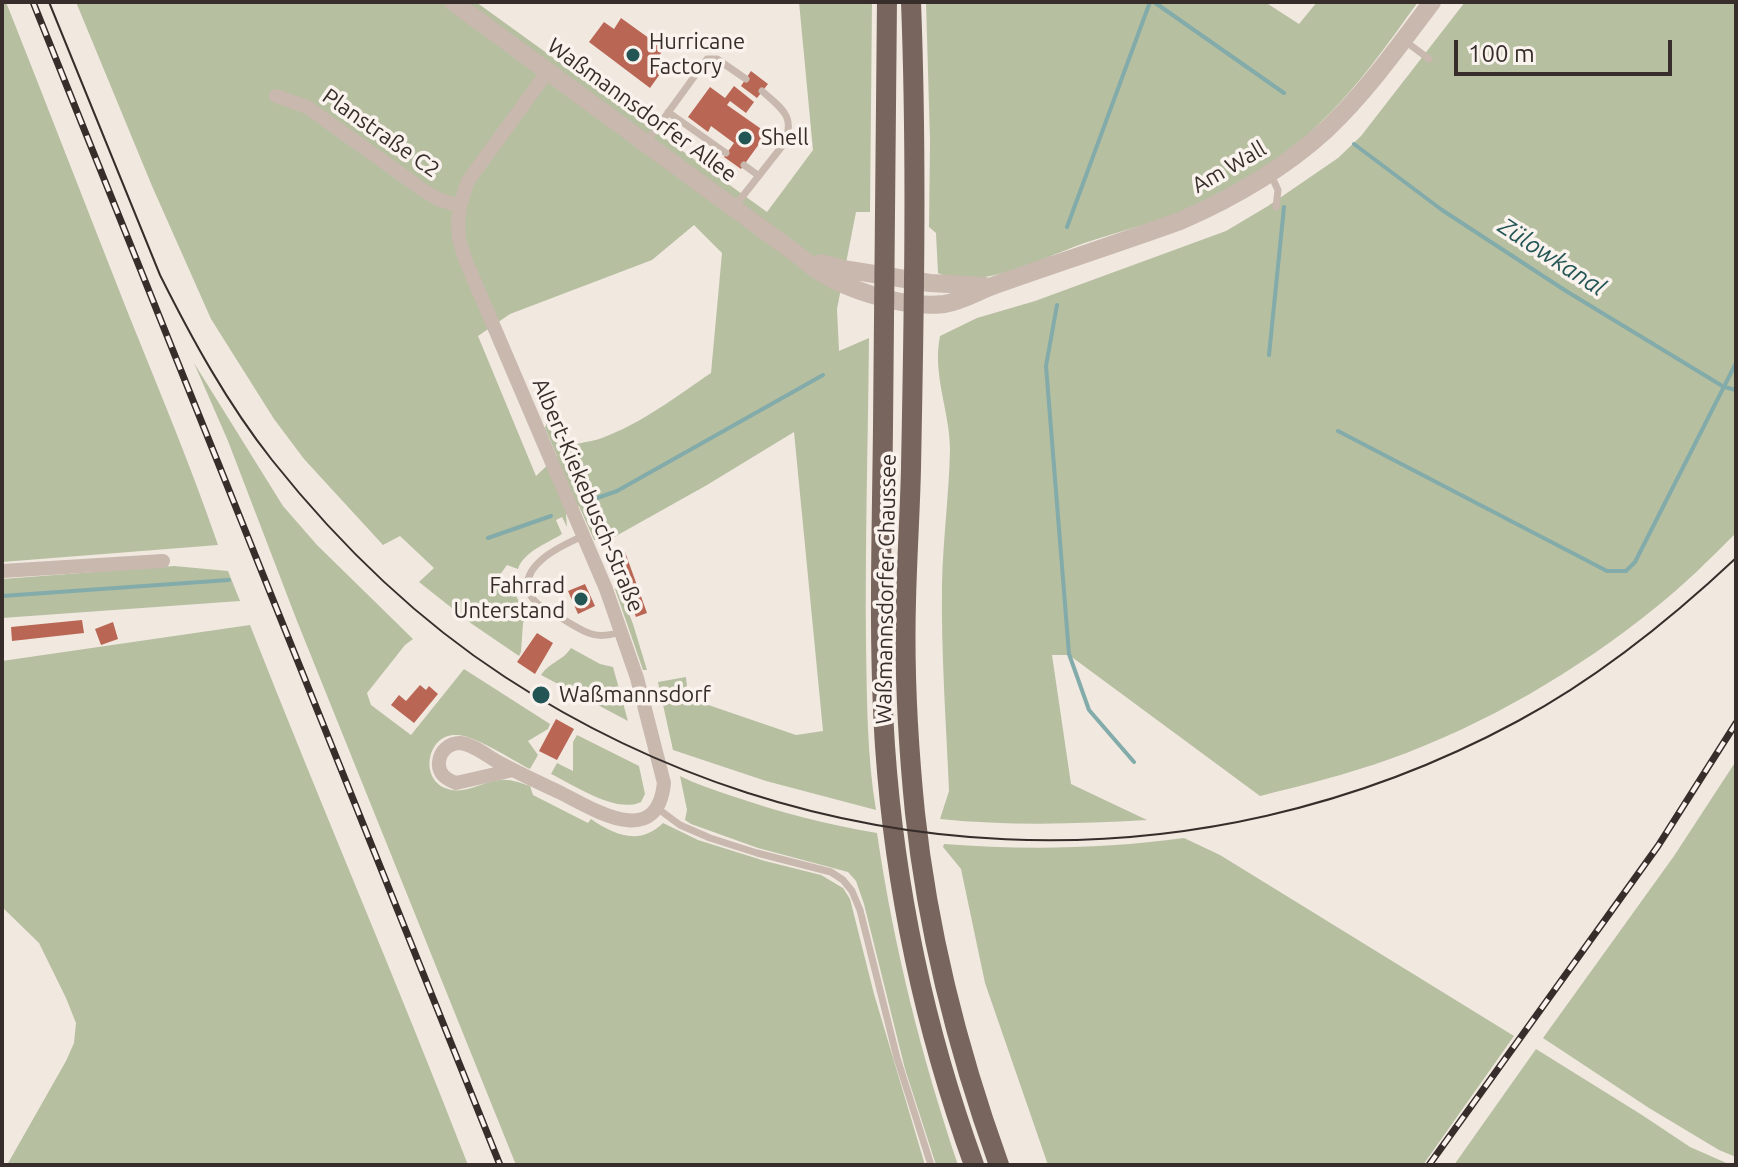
<!DOCTYPE html>
<html>
<head>
<meta charset="utf-8">
<style>
  body { margin:0 }
  #map { position:relative; width:1738px; height:1167px; overflow:hidden; background:#f1e8e0; font-family:Ubuntu,sans-serif }
  canvas { display:block }
  .frame { position:absolute; inset:0; border:4px solid #372e2b; pointer-events:none }
  .scale { position:absolute; left:1454px; top:40px; width:218px; height:36px; box-sizing:border-box; border:4px solid #372e2b; border-top:0; padding-left:10px; font-size:24px; line-height:28px; white-space:nowrap; color:#372e2b; -webkit-text-stroke:6px #f9f2ed; paint-order:stroke }
</style>
</head>
<body>
<div id="map">
<canvas width="1738" height="1167"></canvas>
<div class="frame"></div>
<div class="scale">100 m</div>
</div>
<script>
const c = document.querySelector('canvas').getContext('2d');
c.lineJoin = 'round';
function fill(path, color) { c.fillStyle = color; c.fill(path, 'evenodd'); }
function strokePath(path, color, width, dash) { c.strokeStyle = color; c.lineWidth = width; c.lineCap = dash ? 'butt' : 'round'; c.setLineDash(dash || []); c.stroke(path); }
function drawText(font, color, halo, rows, align = 'center') {
  c.font = font + ' Ubuntu,sans-serif'; c.lineWidth = 7; c.setLineDash([]); c.textBaseline = 'middle'; c.strokeStyle = halo; c.fillStyle = color; for (const [text, x, y, turn = 0] of rows) {
    c.save(); c.translate(x, y); c.rotate((+turn || 0) * Math.PI / 180); c.textAlign = isNaN(turn) ? turn : align; if (halo) c.strokeText(text, 0, 0); c.fillText(text, 0, 0); c.restore();
  }
}
fill(new Path2D(`
  M2 2H6C47 105 87 209 128 313 159 390 191 466 218 545L2 562Z
  M76 2H476L767 212 813 150 799 2H872L870 212H856L837 309 839 351 869 338C868 440 865 543 866 645 867 700 867 756 876 810L766 781 673 750 658 682 686 677 688 698 796 735 823 731 794 432 707 485 607 541 589 500 583 504 599 541 594 540 579 506 566 514 567 527 562 517 556 520 562 534C548 543 523 552 518 569L507 565 494 583 509 593 512 589 520 603 529 613 523 623 521 652 519 656 472 624 419 582 434 568 400 536 383 545 304 459 274 419 211 319 152 186ZM694 225 722 253 711 373C677 396 642 423 602 438 589 443 571 442 561 452L547 422 545 428 557 456 536 476 478 336 510 314 652 260Z
  M926 2H1265L1299 24 1317 2H1418C1387 45 1357 88 1319 124 1283 160 1222 196 1175 214 1141 227 1105 235 1071 248 1035 262 975 291 938 273L936 233 929 227 930 141Z
  M1465 2H1736V533C1710 559 1684 585 1655 608 1577 671 1485 725 1390 759 1348 774 1304 785 1260 796L1069 655H1052L1071 784 1147 820C1078 824 1009 826 940 819L949 791C946 722 941 653 942 584 943 539 949 495 950 450 950 411 932 375 940 336L977 318 1035 301 1226 231 1268 206 1338 158 1361 136Z
  M194 363 283 506 317 545 413 639 405 645 367 693 371 705 411 735 464 669 550 724 548 729 528 741 538 755 530 769C512 760 475 735 456 735 428 734 419 777 445 788 464 796 481 782 500 780 511 779 520 783 530 786L533 795 588 823 591 819C614 835 640 846 663 823L698 840 765 861 821 875 843 888 850 899 874 994 925 1165H516L297 621 228 441Z
  M174 566 228 571 240 601 2 618V579Z
  M619 588 633 624 647 670H643L615 589Z
  M250 625C321 806 398 984 468 1165H7L66 1061 74 1043 76 1023 66 998 39 943 2 907V661Z
  M571 648 600 664 613 667 628 721 541 675C549 662 563 661 571 648Z
  M577 735 639 766 645 794 641 802C616 814 574 785 551 774L557 763 573 771V742Z
  M1736 761V1157L1719 1150 1649 1108 1543 1038 1674 856Z
  M680 776C696 784 714 790 732 796 779 812 828 825 877 833 894 948 921 1055 958 1165H936L905 1069 864 904 856 881 848 872 758 848 691 824 685 820 687 810Z
  M1184 838 1220 855 1514 1036 1423 1165H1048L985 983 961 869 943 847 944 844C1023 850 1104 849 1184 838Z
  M1536 1049 1642 1115 1690 1147 1731 1165H1454Z`), '#b7bfa1');
strokePath(new Path2D(`
  M1154 2 1284 93
  M1354 144 1442 210 1566 291 1724 387 1736 390
  M1067 227 1150 2
  M1057 305 1046 366 1069 654 1089 710 1134 762
  M1269 355 1284 207
  M1338 431 1607 571H1626L1635 562 1736 363
  M597 498 617 491 823 375
  M488 538 551 516
  M2 596 229 580`), '#82abaa', 4);
fill(new Path2D(`
  M621 18 664 49 656 60 665 67 650 88 589 42 604 22 614 29Z
  M751 71 768 84 757 98 741 86Z
  M734 86 754 102 746 113 730 101 727 105 767 133 741 169 724 157 734 143 711 126 708 132 688 117 710 87 725 98Z
  M625 552 647 613 636 617 613 557Z
  M585 584 595 606 578 614 568 591Z
  M82 620 84 633 12 641 11 627Z
  M113 622 118 639 101 645 95 629Z
  M537 633 553 643 535 674 517 662Z
  M420 685 426 690 429 686 438 694 414 723 391 705 399 695 406 701Z
  M556 719 574 729 557 760 539 751Z`), '#ba6655');
strokePath(new Path2D(`
  M1405 41 1429 59
  M668 112 726 153
  M646 143 707 59H717L746 79
  M744 165 759 176
  M1271 175 1278 190 1276 207
  M735 206 783 145C797 117 782 109 762 91
  M583 536C563 545 515 566 531 596 537 606 551 613 561 618 584 631 593 641 620 632
  M657 808 680 825 710 838 757 853 831 872 843 880 852 891 860 910 897 1058 931 1165`), '#c8b8ad', 7);
strokePath(new Path2D(`
  M276 96 307 107 426 192 440 200 460 206
  M2 571 163 561
  M513 770 456 783C446 779 438 774 439 762 440 751 449 743 460 743 473 744 487 756 498 762 518 773 538 782 559 792 593 809 657 851 664 783L637 678 606 589 465 259 459 239 458 222 460 206 468 181 548 71`), '#c8b8ad', 14);
strokePath(new Path2D(`
  M453 2 802 258C832 287 902 309 944 304 963 301 978 291 995 285 1057 263 1119 243 1180 221 1233 198 1283 169 1326 130 1366 92 1399 46 1432 2
  M821 263 843 269 930 283 985 286`), '#c8b8ad', 18);
strokePath(new Path2D(`
  M887 2C885 143 884 284 883 426 882 532 878 640 885 746 895 889 925 1030 974 1165
  M911 2C917 157 914 313 911 468 910 512 907 557 906 601 904 671 908 743 915 813 928 933 958 1051 999 1165`), '#78655e', 20);
strokePath(new Path2D(`
  M49 2 160 275C192 339 227 403 272 460 338 543 416 619 505 677 811 877 1196 895 1518 721 1598 678 1670 620 1736 558`), '#372e2b', 2);
const rail = new Path2D(`
  M33 2 500 1165
  M1429 1165 1658 846 1736 723`);
strokePath(rail, '#372e2b', 7);
strokePath(rail, '#f9f2ed', 4, [12]);
for (const [x, y, r, color] of [
  [633,55,8,"#245555"],
  [745,138,8,"#245555"],
  [581,599,8,"#245555"],
  [541,695,10,"#245555"]
]) { const dot = new Path2D(); dot.arc(x, y, r, 0, 2 * Math.PI); c.fillStyle = color; c.fill(dot); strokePath(dot, '#f9f2ed', 3); }
drawText('22px', '#372e2b', '#f9f2ed', [
  ["Hurricane",649,42],
  ["Factory",649,67],
  ["Shell",761,138],
  ["Fahrrad",565,586,"right"],
  ["Unterstand",565,611,"right"],
  ["Waßmannsdorf",559,695]
], 'left');
drawText('22px', '#372e2b', '#f9f2ed', [
  ["Waßmannsdorfer Allee",642,110,36],
  ["Planstraße C2",381,133,35],
  ["Am Wall",1229,167,-30],
  ["Albert-Kiekebusch-Straße",588,495,67],
  ["Waßmannsdorfer Chaussee",886,589,-89]
]);
drawText('italic 24px', '#245555', '#f9f2ed', [
  ["Zülowkanal",1552,257,33]
]);
</script>
</body>
</html>
